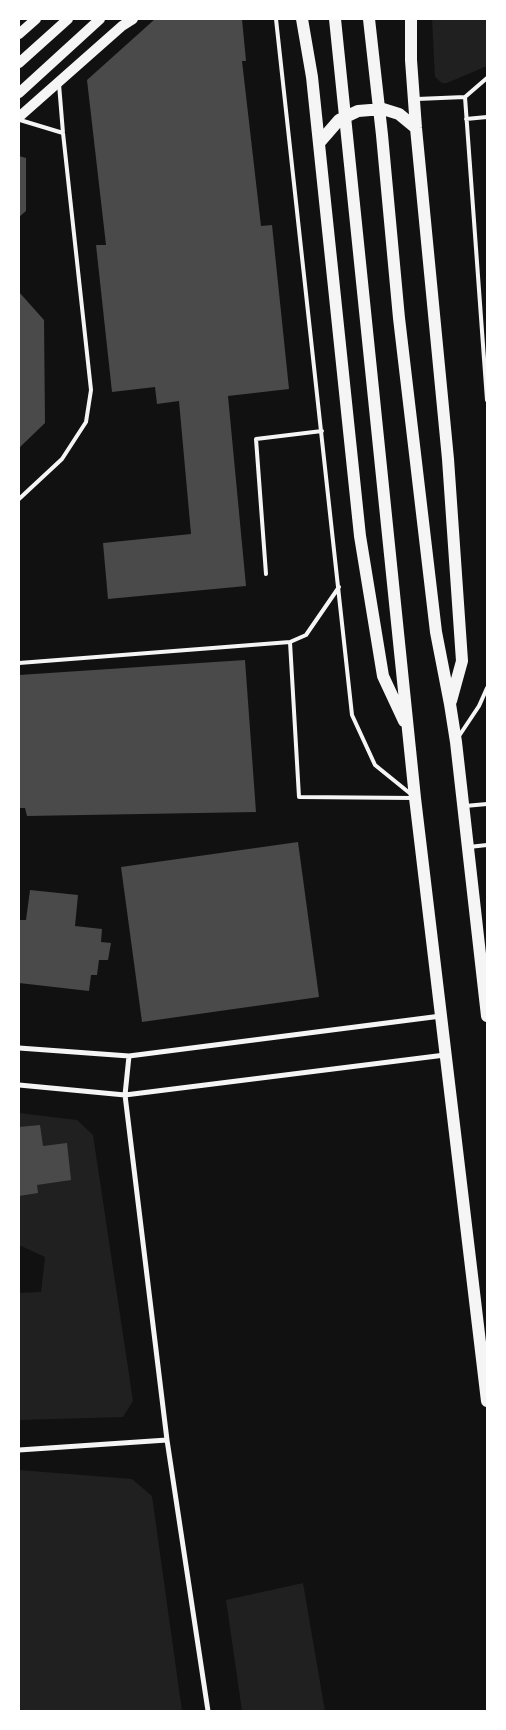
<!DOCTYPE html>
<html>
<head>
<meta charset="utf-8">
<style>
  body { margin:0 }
  #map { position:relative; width:506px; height:1730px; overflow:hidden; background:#111; font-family:Mulish,sans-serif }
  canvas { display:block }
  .frame { position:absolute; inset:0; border:20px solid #fff; pointer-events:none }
</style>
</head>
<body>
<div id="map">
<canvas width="506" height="1730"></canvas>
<div class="frame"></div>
</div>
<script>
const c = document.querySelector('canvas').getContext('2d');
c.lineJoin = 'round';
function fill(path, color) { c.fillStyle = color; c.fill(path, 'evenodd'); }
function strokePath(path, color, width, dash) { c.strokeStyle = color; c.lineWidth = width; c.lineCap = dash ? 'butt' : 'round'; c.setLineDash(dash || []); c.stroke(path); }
fill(new Path2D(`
  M432 19H487V66L447 83H442L435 77Z
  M19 1113 77 1120 93 1135 133 1401 123 1417 19 1420V1293L41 1292 45 1257 19 1245Z
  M19 1470 132 1479 152 1496 182 1711H19Z
  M303 1583 325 1711H242L226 1600Z`), '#202020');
fill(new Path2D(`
  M155 19H242L246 61H242L261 226 272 225 289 389 228 396 246 586 108 599 103 543 191 534 179 401 157 404 155 387 112 392 96 245H106L87 80Z
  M19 156 26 158V211L19 217Z
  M19 292 44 320 45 423 19 448Z
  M245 660 256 812 27 816 25 808H19V701H20L19 675Z
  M298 842 319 997 142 1022 121 867Z
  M30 890 78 895 75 926 102 929 101 942 111 943 108 960H99L97 975H91L89 991 19 983V920H26Z
  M40 1125 43 1146 67 1143 71 1180 37 1185 38 1193 19 1196V1127Z`), '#4a4a4a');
strokePath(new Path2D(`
  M276 19 352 715 375 765 412 795
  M487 78 465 97 487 400
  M417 99 465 97
  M466 119 487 117
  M20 120 63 133
  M19 499 62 459 86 422 91 390 63 133 59 84
  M266 574 256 439 322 431
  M290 642 299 797 413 798
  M19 663 290 642 306 635 339 587
  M459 736 479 706 487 688
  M465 806 487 804
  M469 847 487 845`), '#f5f5f5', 4);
strokePath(new Path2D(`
  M19 1048 129 1056 441 1016
  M129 1056 125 1095 167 1440 208 1711
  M19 1085 125 1095 445 1055
  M19 1450 167 1440`), '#f5f5f5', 5);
strokePath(new Path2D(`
  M19 34 36 19
  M19 63 68 19
  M19 93 100 19
  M19 117 122 26 133 19`), '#f5f5f5', 10);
strokePath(new Path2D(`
  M302 19 312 77 360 536 383 676 404 721
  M335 19 415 798 487 1401
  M369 19 382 135 399 318 436 632 450 704 456 742 487 1016
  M411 19V60L416 128 448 459 462 661 451 701
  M319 143 339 120 358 111 383 109 399 114 416 128`), '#f5f5f5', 12);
</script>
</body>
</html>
